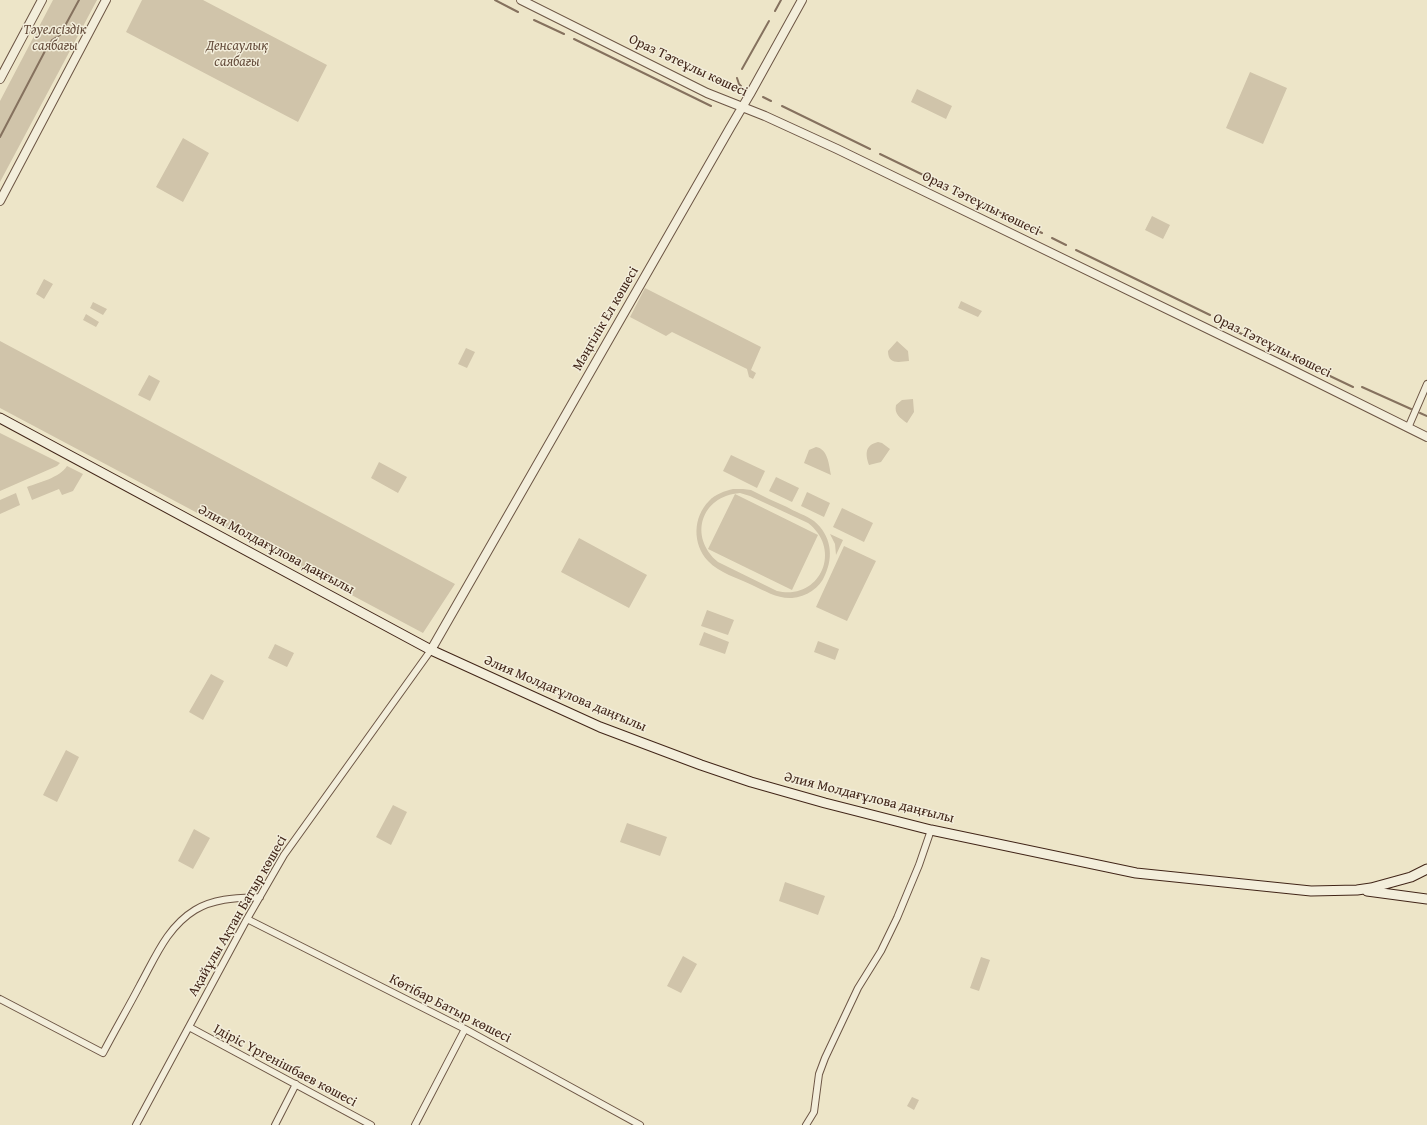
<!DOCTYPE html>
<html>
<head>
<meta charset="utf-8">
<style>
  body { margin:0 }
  canvas { display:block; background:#ede5c8 }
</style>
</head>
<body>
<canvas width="1427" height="1125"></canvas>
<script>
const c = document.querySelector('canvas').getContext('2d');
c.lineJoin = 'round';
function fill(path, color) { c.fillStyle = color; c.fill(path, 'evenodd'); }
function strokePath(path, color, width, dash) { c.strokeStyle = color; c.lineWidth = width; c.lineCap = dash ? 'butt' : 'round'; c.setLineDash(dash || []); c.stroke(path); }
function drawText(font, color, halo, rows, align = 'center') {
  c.font = font + ' "Gentium Book Plus",serif'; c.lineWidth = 3; c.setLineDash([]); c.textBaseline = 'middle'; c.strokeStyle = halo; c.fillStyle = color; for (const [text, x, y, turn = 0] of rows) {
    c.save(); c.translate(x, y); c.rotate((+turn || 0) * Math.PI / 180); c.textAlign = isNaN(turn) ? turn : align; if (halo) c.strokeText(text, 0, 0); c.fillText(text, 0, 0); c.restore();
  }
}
fill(new Path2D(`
  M53 0H97L0 182V101Z
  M142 0H203L327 65 298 122 126 32Z
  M1250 72 1287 88 1263 144 1226 128Z
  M917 89 952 106 946 119 911 102Z
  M183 138 209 153 183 202 156 187Z
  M1152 216 1170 225 1163 239 1145 230Z
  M44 279 53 284 44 299 36 294Z
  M645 288 761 347 751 370 756 373 753 379 749 377 747 369 672 332 666 336 630 317Z
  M961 301 982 311 978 317 958 308Z
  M93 302 107 309 103 315 90 308Z
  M86 314 99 322 96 327 83 320Z
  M0 341 455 584 423 633 0 408Z
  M897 341 908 351 909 361C899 362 888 365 888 351Z
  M466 348 475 352 467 368 458 364Z
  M149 375 160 381 150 401 138 395Z
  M913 399 914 412 907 423C900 418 894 414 896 405L902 400Z
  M0 433 60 463 57 466 0 491Z
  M878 442 882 443 890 449 881 462 869 465C865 454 865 445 878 442Z
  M816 447C828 449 829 465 831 475L804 463 809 450Z
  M731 455 765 471 757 488 723 471Z
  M379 462 407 477 398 493 371 478Z
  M67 466 83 474 73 491 62 495 59 489 32 500 27 487C40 482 59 478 67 466Z
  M776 477 799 488 792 502 769 491Z
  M733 489H743L751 490C763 496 775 502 787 507 795 512 806 515 814 521 831 535 834 556 825 575 820 588 806 597 792 598 778 599 765 591 752 585 738 578 719 573 708 561 692 544 693 517 709 501 715 494 725 491 733 489ZM740 493 750 496 808 523C843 550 820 601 777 591L718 562C688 537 701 496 740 493Z
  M807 492 830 503 824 517 801 506Z
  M16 493 20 505 0 514V500Z
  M735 494 818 535 792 590 708 549Z
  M842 508 873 523 864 542 833 527Z
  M830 534 843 540 836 555 835 544Z
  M579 538 647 575 629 608 561 572Z
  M844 546 876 561 847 621 816 607Z
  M707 610 734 620 728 635 701 626Z
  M704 632 729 642 725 654 699 645Z
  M818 641 839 649 835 660 814 652Z
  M275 644 294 653 287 667 268 658Z
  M211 674 224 681 203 720 189 712Z
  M66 750 79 757 57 802 43 795Z
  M393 805 407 812 391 845 376 837Z
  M627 823 667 837 660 856 620 842Z
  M194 829 210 838 193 869 178 861Z
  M785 882 825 896 818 915 779 901Z
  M683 956 697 964 681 993 667 986Z
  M981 957 990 960 979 991 970 988Z
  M912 1097 919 1100 914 1110 907 1106Z`), '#d0c4aa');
strokePath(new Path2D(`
  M495 0 518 12
  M775 11 781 0
  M534 20 564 34
  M574 39 711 106
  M50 44 52 40 60 35 79 0
  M742 69 769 21
  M737 78 739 84 741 86
  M763 97 771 101
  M782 106 870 149
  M0 137 45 51
  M880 154 948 187
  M958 192 1042 233
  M1052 238 1066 245
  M1076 250 1210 315
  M1217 322 1252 339
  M1263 344 1353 387
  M1362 387 1411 409
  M1420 413 1427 416`), '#85715e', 2);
const minor = new Path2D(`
  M1408 428 1427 384
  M247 919 465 1029 640 1125
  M0 999 103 1053C115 1030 128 1008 140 985 155 958 167 927 195 910 215 898 238 898 260 897
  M189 1027 371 1125
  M136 1125 247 919 284 855 431 650
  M275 1125 296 1084
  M415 1125 465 1029
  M806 1125 814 1112 819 1074 825 1058 858 988 881 951 897 918 919 865 931 830`);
const tertiary = new Path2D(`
  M521 0 707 93 765 116 837 149 1278 363 1427 437
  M0 79 42 0
  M0 201 106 0
  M431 650 730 128 750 94 802 0`);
const secondary = new Path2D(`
  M0 418 431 650 600 727 701 765 751 782 825 803 931 830 1136 873 1311 891 1357 890 1371 888 1411 877 1427 869
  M1367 891 1427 899`);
strokePath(minor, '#6c5544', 8);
strokePath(tertiary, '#6c5544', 10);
strokePath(secondary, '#412518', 11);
strokePath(minor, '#f3eedb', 6);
strokePath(tertiary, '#f3eedb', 8);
strokePath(secondary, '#f3eedb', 9);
drawText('italic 14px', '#654d3c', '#f3eedb', [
  ["Тәуелсіздік",55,30],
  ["саябағы",55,46],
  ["Денсаулық",237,46],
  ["саябағы",237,62]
]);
drawText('14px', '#412518', '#f3eedb', [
  ["Ораз Тәтеұлы көшесі",688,66,25],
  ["Ораз Тәтеұлы көшесі",981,204,26],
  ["Мәңгілік Ел көшесі",606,319,-60],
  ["Ораз Тәтеұлы көшесі",1272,346,26],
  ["Әлия Молдағұлова даңғылы",276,550,28],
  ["Әлия Молдағұлова даңғылы",565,694,23],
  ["Әлия Молдағұлова даңғылы",869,798,14],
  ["Ақайұлы Ақтан Батыр көшесі",238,916,-60],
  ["Көтібар Батыр көшесі",450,1009,27],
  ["Ідіріс Үргенішбаев көшесі",285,1066,28]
]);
</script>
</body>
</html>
